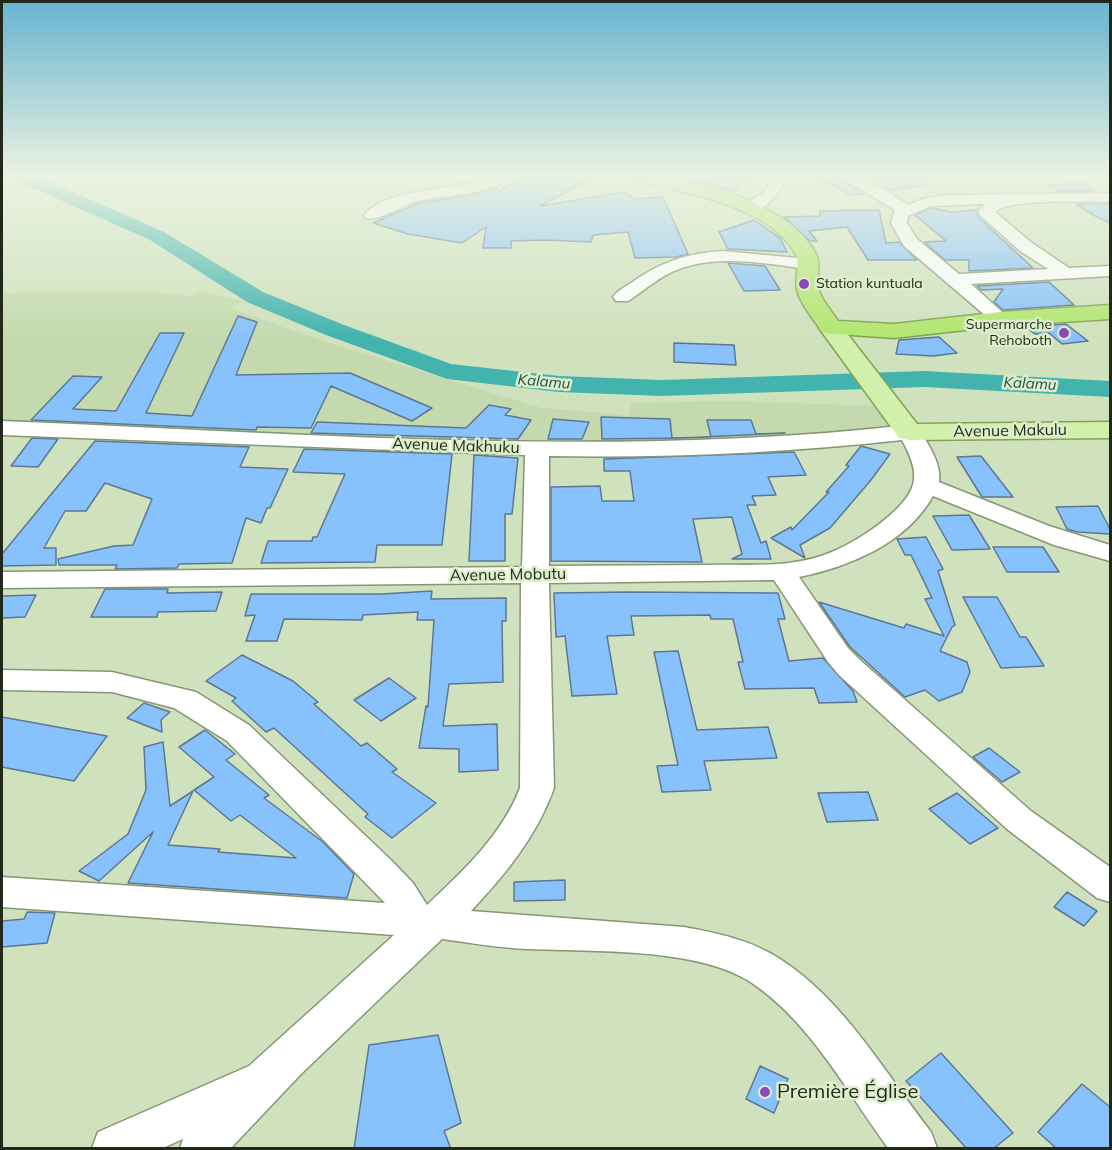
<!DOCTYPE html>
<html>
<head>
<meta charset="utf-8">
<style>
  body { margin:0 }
  #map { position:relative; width:1112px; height:1150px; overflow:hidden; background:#d0e2bd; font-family:Mulish,sans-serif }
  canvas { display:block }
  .frame { position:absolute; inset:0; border:3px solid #22291a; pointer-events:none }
</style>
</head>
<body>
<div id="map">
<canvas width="1112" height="1150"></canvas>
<div class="frame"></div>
</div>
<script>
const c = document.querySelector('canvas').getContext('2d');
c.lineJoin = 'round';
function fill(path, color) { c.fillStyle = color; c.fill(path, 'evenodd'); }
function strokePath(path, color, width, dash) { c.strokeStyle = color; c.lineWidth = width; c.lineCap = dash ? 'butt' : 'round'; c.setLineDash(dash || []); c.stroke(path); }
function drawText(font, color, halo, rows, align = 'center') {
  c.font = font + ' Mulish,sans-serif'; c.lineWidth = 5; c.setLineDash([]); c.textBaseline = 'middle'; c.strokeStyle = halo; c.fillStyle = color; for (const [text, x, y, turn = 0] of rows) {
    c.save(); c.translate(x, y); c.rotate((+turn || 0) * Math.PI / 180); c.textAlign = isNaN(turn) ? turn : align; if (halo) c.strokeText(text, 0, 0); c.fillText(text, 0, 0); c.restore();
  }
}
fill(new Path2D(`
  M141 291 190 296 201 291 243 301 230 308 332 344 542 408 629 415 631 403 726 401 884 406 905 434 526 448 2 428V293Z`), '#c4daae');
fill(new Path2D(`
  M13 176H37L164 232 263 292 344 325 451 364 559 376 662 380 924 371 1110 381V397L924 387 662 396 559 392 447 379 326 335 247 302 150 240 15 180Z`), '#43b4ad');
const building = new Path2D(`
  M527 176H596L540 206 624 192 635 199 663 197 688 254 676 257 635 258 628 232 593 235 591 242 545 240 511 241V248H483L486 227 462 243 408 234 373 223 420 203 467 196 496 188 500 191Z
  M696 176H753L732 191 695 180Z
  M815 176H836L863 194 851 195Z
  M859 176H924V186L890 190Z
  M1083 184 1095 191H1057L1048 185Z
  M1076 204H1110V223L1095 216Z
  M932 208 951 212 977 210 978 217 1033 268 969 271V260H945L924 242 946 241 915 215Z
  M879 210 886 243 899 242 917 260H868L847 227 809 231 817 241H810L784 217 820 216V211Z
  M754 220 780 238 787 252 728 249 719 232Z
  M728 263 765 266 780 290 744 291Z
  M1049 282 1074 305 1003 310 994 302 1003 289 981 290 977 286Z
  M238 316 257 322 236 375 350 373 432 408 412 421 331 386 311 428 257 427 256 430 31 420 73 376 102 377 73 409 116 411 160 333H184L146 413 192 416Z
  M1066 324 1088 341 1062 344 1049 333 1035 334 1025 327Z
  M939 337 957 353 933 356 896 354 899 340Z
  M674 343 734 345 736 365 674 362Z
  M489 405 511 409 505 415 531 420 518 439 311 433 317 422 466 428Z
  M601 417 670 419 672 438 711 437 707 420H751L756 434 785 433 683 438 602 439Z
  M553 419 589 422 582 439H548Z
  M32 438 58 439 38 467 11 466Z
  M95 441 249 447 240 467 288 469 270 508H267L261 523 246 518 232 563 179 564 177 568 115 569 117 565H59L58 559 114 546 133 545 152 499 105 483 86 511H65L44 548H56V565L2 566V554Z
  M861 446 890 454 871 480 830 528 800 545 805 558 771 538 791 527 792 530 829 492H826L849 466 846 465Z
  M304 449 452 454 442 545H377L375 562 261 563 268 541H312L313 537H317L345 474 293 472Z
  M794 452 806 475 768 477 776 495 752 496 756 505H747L761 543 766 541 771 559H732L742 554 732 517 693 519 702 562 551 561V487L600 486 602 501H634L630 471H604V459Z
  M474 455 518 458 512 514H505V561H469Z
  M981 456 1013 497H982L957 457Z
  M1098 506 1110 529V534L1077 532 1067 529 1056 507Z
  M969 515 990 549 952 550 933 516Z
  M926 537 943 569 938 571 955 625 952 627 940 651 967 662 970 672 962 692 939 701 925 690 905 697 850 647 819 602 904 628 906 624 944 636 925 599 932 598 911 555H905L897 539Z
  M993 547H1043L1059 572H1007Z
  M105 589H168L167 593 222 592 216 611 158 612 157 617H91Z
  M432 591 431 599 506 598V621H502L503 682 449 684 443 726 497 724 498 770 459 772V749L419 748 426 706 428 707 434 620H417L418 612 363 615 362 620 284 619 277 641H246L255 615 245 616 251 594H382Z
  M628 592 778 593 785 619H778L789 661 823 658 853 691 857 702 819 703 814 688 745 689 738 662H743L733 619H711L710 615 631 616 634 635 607 636 617 694 572 696 565 636 556 637 554 593Z
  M36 595 25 617 2 618V596Z
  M963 597H997L1020 637H1026L1044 666 1001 668Z
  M678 651 697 730 768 727 777 758 704 761 711 790 662 792 657 766 678 765 654 652Z
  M242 655 293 681 318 702 314 704 361 746 367 743 397 769 392 772 436 803 392 838 365 817 368 814 274 728 266 732 232 701 236 698 206 681Z
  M389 678 416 698 381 721 354 700Z
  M144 703 170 712 161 720 162 732 127 718Z
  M2 717 107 736 74 781 2 767Z
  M205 730 235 754 226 760 269 795 264 798 323 842 354 874 347 898 128 883 153 832 99 881 79 871 128 834 146 790 144 747 163 742 170 806 193 791 168 845 220 849 218 852 296 858 240 815 231 821 194 790 214 777 179 747Z
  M989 748 1020 772 1002 782 973 757Z
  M868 792 878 820 827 822 818 793Z
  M957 793 998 828 970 844 929 809Z
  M565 880V900L514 901V882Z
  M1067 892 1097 911 1084 926 1054 907Z
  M27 912 55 913 47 943 2 947V921L24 919Z
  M438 1035 461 1123 444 1131 451 1149H354L369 1045Z
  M941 1053 1013 1133 993 1149H967L906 1081Z
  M760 1066 788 1079 774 1113 746 1099Z
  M1082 1084 1110 1107V1149H1057L1038 1132Z`);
fill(building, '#88c2fc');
strokePath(building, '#5c7793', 1.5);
const minor = new Path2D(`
  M491 176H509C493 195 443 195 419 201 404 204 379 222 366 218L364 215C388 186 457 192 491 176Z
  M775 176H789C780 190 764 217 744 212L741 209 744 206 764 192Z
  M838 176C870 176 882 188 908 205L923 199 944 195 1110 193V202C1087 202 1009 198 995 212L1032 243 1069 268 1110 266V276L971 284 1010 319 1008 323H994L904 246 891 223 895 210ZM985 204 978 212 980 215 1020 251 1048 269 959 274 917 239 907 223 908 216 931 206Z
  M723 251 808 259 814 260 817 264 814 268 808 269C767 264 720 254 679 269 661 275 645 290 628 301H616L613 297C617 291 625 287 631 283 660 262 688 253 723 251Z
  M2 421C304 433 608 459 909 425L917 427C927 442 942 463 939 482L1049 526 1110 545V561L1054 545 933 496C907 543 849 567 799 577L848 648 861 661 1031 811 1110 867V902L1097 898 1007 829 839 675 828 662 774 580 549 583 554 788C537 836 505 875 471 911L684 927C717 933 751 940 780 959 844 1000 885 1073 931 1132L937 1148H888C847 1092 811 1023 752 983 699 947 592 952 528 949 500 948 471 943 442 939L301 1074 231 1148H180L183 1139 163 1148H92L98 1132 249 1066 394 935 2 907V877L385 903 227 741 174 708 112 692 2 690V670L112 672 196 692 249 725 392 861 413 883 427 905C463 871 502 835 520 788L521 583 2 588V572L522 567 525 455 2 435ZM902 440C921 475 919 490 888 517 869 533 845 548 821 556 785 568 745 564 708 565 655 565 602 566 549 566V456C667 458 784 453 902 440Z`);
const major = new Path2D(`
  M831 321 839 323 917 424 1110 422V438L909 440 899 438 819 328 823 323Z`);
const highway = new Path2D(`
  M628 176C640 176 653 175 665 176 712 184 793 208 816 254 821 264 817 275 818 286 820 299 831 310 838 321L894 324 1001 312 1110 305V319L1001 326 894 338 823 333C814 320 801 305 797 290 794 278 801 264 795 253 766 204 681 192 631 180Z`);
strokePath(minor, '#859673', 3);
strokePath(major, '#80a453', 3);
strokePath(highway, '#80a453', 3);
fill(minor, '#fff');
fill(major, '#d1f0aa');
fill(highway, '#b2e671');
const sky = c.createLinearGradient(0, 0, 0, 337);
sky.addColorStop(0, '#66b4d0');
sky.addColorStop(0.52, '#eaf2e1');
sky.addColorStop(1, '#eaf2e100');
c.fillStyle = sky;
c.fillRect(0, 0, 1112, 337);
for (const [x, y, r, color] of [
  [804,284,6,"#8c47bb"],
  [1064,333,6,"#8c47bb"],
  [765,1092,6,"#8c47bb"]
]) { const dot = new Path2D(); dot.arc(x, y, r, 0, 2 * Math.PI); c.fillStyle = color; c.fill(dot); strokePath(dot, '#ddefca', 2); }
drawText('14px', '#22291a', '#ddefca', [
  ["Station kuntuala",816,284],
  ["Supermarche",1052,325,"right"],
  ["Rehoboth",1052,341,"right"]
], 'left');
drawText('italic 15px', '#1d4e4a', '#ddefca', [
  ["Kalamu",544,382,5],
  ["Kalamu",1030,384,3]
]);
drawText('16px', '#22291a', '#ddefca', [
  ["Avenue Makulu",1010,431,-1],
  ["Avenue Makhuku",456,446,2],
  ["Avenue Mobutu",508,575,-1]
]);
drawText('20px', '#22291a', '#ddefca', [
  ["Première Église",777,1092]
], 'left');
</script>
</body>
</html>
